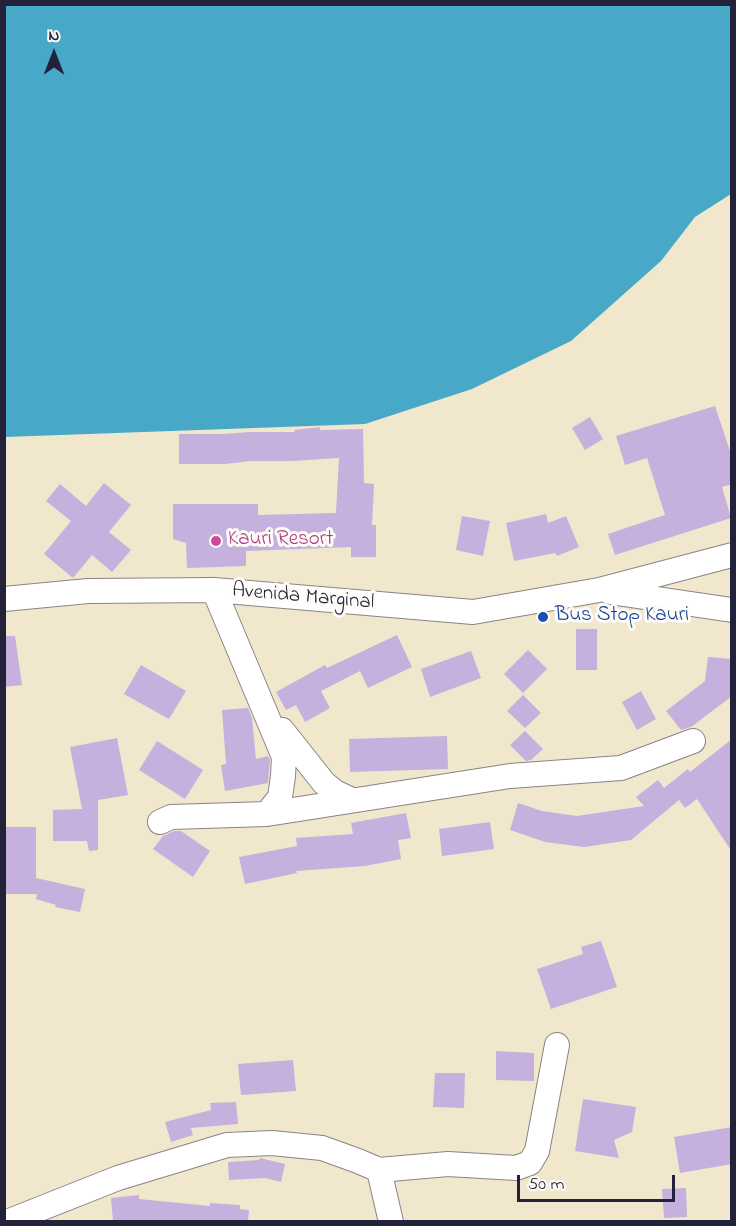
<!DOCTYPE html>
<html>
<head>
<meta charset="utf-8">
<style>
  body { margin:0 }
  #map { position:relative; width:736px; height:1226px; overflow:hidden; background:#f1e7cd; font-family:"Indie Flower",sans-serif }
  canvas { display:block }
  .frame { position:absolute; inset:0; border:6px solid #22223b; pointer-events:none }
  .north { position:absolute; left:24px; top:24px; width:60px; height:60px; -webkit-text-stroke:4px #fdfcf7; paint-order:stroke; rotate:0deg; font-size:16px; font-weight:700; line-height:24px; text-align:center; color:#22223b }
  .north::after { content:''; display:block; margin:auto; width:21px; height:27px; background:#22223b; clip-path:polygon(50% 0,100% 100%,50% 72%,0 100%) }
  .scale { position:absolute; left:517px; top:1175px; width:158px; height:27px; box-sizing:border-box; border:3px solid #22223b; border-top:0; padding-left:8px; font-size:18px; line-height:21px; white-space:nowrap; color:#22223b; -webkit-text-stroke:4px #fdfcf7; paint-order:stroke }
</style>
</head>
<body>
<div id="map">
<canvas width="736" height="1226"></canvas>
<div class="frame"></div>
<div class="north">N</div>
<div class="scale">50 m</div>
</div>
<script>
const c = document.querySelector('canvas').getContext('2d');
c.lineJoin = 'round';
function fill(path, color) { c.fillStyle = color; c.fill(path, 'evenodd'); }
function strokePath(path, color, width, dash) { c.strokeStyle = color; c.lineWidth = width; c.lineCap = dash ? 'butt' : 'round'; c.setLineDash(dash || []); c.stroke(path); }
function drawText(font, color, halo, rows, align = 'center') {
  c.font = font + ' "Indie Flower",sans-serif'; c.lineWidth = 6; c.setLineDash([]); c.textBaseline = 'middle'; c.strokeStyle = halo; c.fillStyle = color; for (const [text, x, y, turn = 0] of rows) {
    c.save(); c.translate(x, y); c.rotate((+turn || 0) * Math.PI / 180); c.textAlign = isNaN(turn) ? turn : align; if (halo) c.strokeText(text, 0, 0); c.fillText(text, 0, 0); c.restore();
  }
}
fill(new Path2D(`
  M4 5H731V194L695 217 661 261 571 341 472 389 365 424 5 437Z`), '#48a8c7');
fill(new Path2D(`
  M715 406 732 457V484L722 487 731 518 615 555 608 534 665 515 647 458 625 465 616 436Z
  M590 417 603 439 585 450 572 428Z
  M320 427V430L363 429 364 483 374 484 372 525H376V557H351V547L246 551V566L187 568 186 543 173 539V504H258V515L336 513 339 458 292 461H250L225 464H179V434H224L249 432H295L294 430Z
  M104 483 131 505 109 532 131 550 112 572 92 555 73 578 44 554 71 521 46 501 60 484 86 506Z
  M546 514 548 523 566 516 579 547 557 556 555 553 514 561 506 523Z
  M462 516 490 521 483 556 456 550Z
  M576 629H597V670H576Z
  M397 635 412 667 368 688 360 671 321 691 330 708 305 722 296 705 286 710 276 692 325 665 327 668Z
  M4 636H15L22 685 4 687Z
  M528 650 547 669 523 693 504 674Z
  M471 651 481 678 430 697 421 669Z
  M708 657 732 659V696L691 727 681 730 666 711 705 681Z
  M141 665 186 691 169 719 124 694Z
  M641 691 656 719 637 730 622 702Z
  M523 695 541 713 525 728 507 711Z
  M248 708 252 718 256 759 268 756 270 760 268 783 225 791 221 765 226 764 222 710Z
  M525 731 543 749 531 760 526 761 510 745Z
  M447 736 448 769 350 772 349 739Z
  M117 738 128 795 98 800V850L89 851 87 841H53V810L82 809 70 747Z
  M732 739V852L697 799 685 808 679 800 631 840 584 847 545 842 510 830 518 803 542 811 577 816 644 806 636 797 658 780 664 788 688 769 690 772Z
  M157 741 203 770 185 799 139 770Z
  M406 813 411 838 398 840 401 859 365 866 296 871 297 873 245 884 239 857 297 846 296 838 353 834 351 823Z
  M490 822 494 849 442 856 439 829Z
  M4 827H36V878L85 889 80 912 55 907 56 905 36 899 37 894H4Z
  M174 831H181L210 851 193 877 153 849 163 836Z
  M601 941 617 987 551 1009 537 969 583 954 581 947Z
  M496 1051 534 1053V1081L496 1080Z
  M293 1060 296 1091 241 1095 238 1064Z
  M435 1073H465L464 1108 433 1107Z
  M583 1099 636 1107 632 1132 614 1140 619 1158 575 1151Z
  M236 1102 238 1124 191 1128 193 1135 171 1142 165 1122 211 1110 210 1103Z
  M732 1127V1164L680 1173 674 1137Z
  M260 1158 285 1164 281 1182 265 1178 229 1180 228 1162 259 1160Z
  M686 1188 687 1217 664 1218 662 1189Z
  M139 1195V1199L210 1206V1203L240 1205V1209L249 1210 248 1221H113L111 1198Z`), '#c6b0dd');
const minor = new Path2D(`
  M610 592 732 610
  M4 599 88 591 214 590 473 612 599 590 732 555
  M282 730 324 783 335 792 352 800
  M267 814 510 776 621 768 693 741
  M160 822 171 817 267 814 280 797 283 776 284 757 214 590
  M379 1170 448 1164 516 1168 530 1163 537 1151 557 1045
  M7 1222 118 1178 227 1145 272 1143 322 1148 358 1161 379 1170 391 1222`);
strokePath(minor, '#8a8484', 26);
strokePath(minor, '#fff', 24);
for (const [x, y, r, color] of [
  [216,541,6,"#d1479c"],
  [543,617,6,"#1a4fb4"]
]) { const dot = new Path2D(); dot.arc(x, y, r, 0, 2 * Math.PI); c.fillStyle = color; c.fill(dot); strokePath(dot, '#fdfcf7', 2); }
drawText('21px', '#b23c85', '#fdfcf7', [
  ["Kauri Resort",228,541]
], 'left');
drawText('21px', '#22223b', '#fdfcf7', [
  ["Avenida Marginal",303,598,5]
]);
drawText('21px', '#164399', '#fdfcf7', [
  ["Bus Stop Kauri",555,617]
], 'left');
</script>
</body>
</html>
